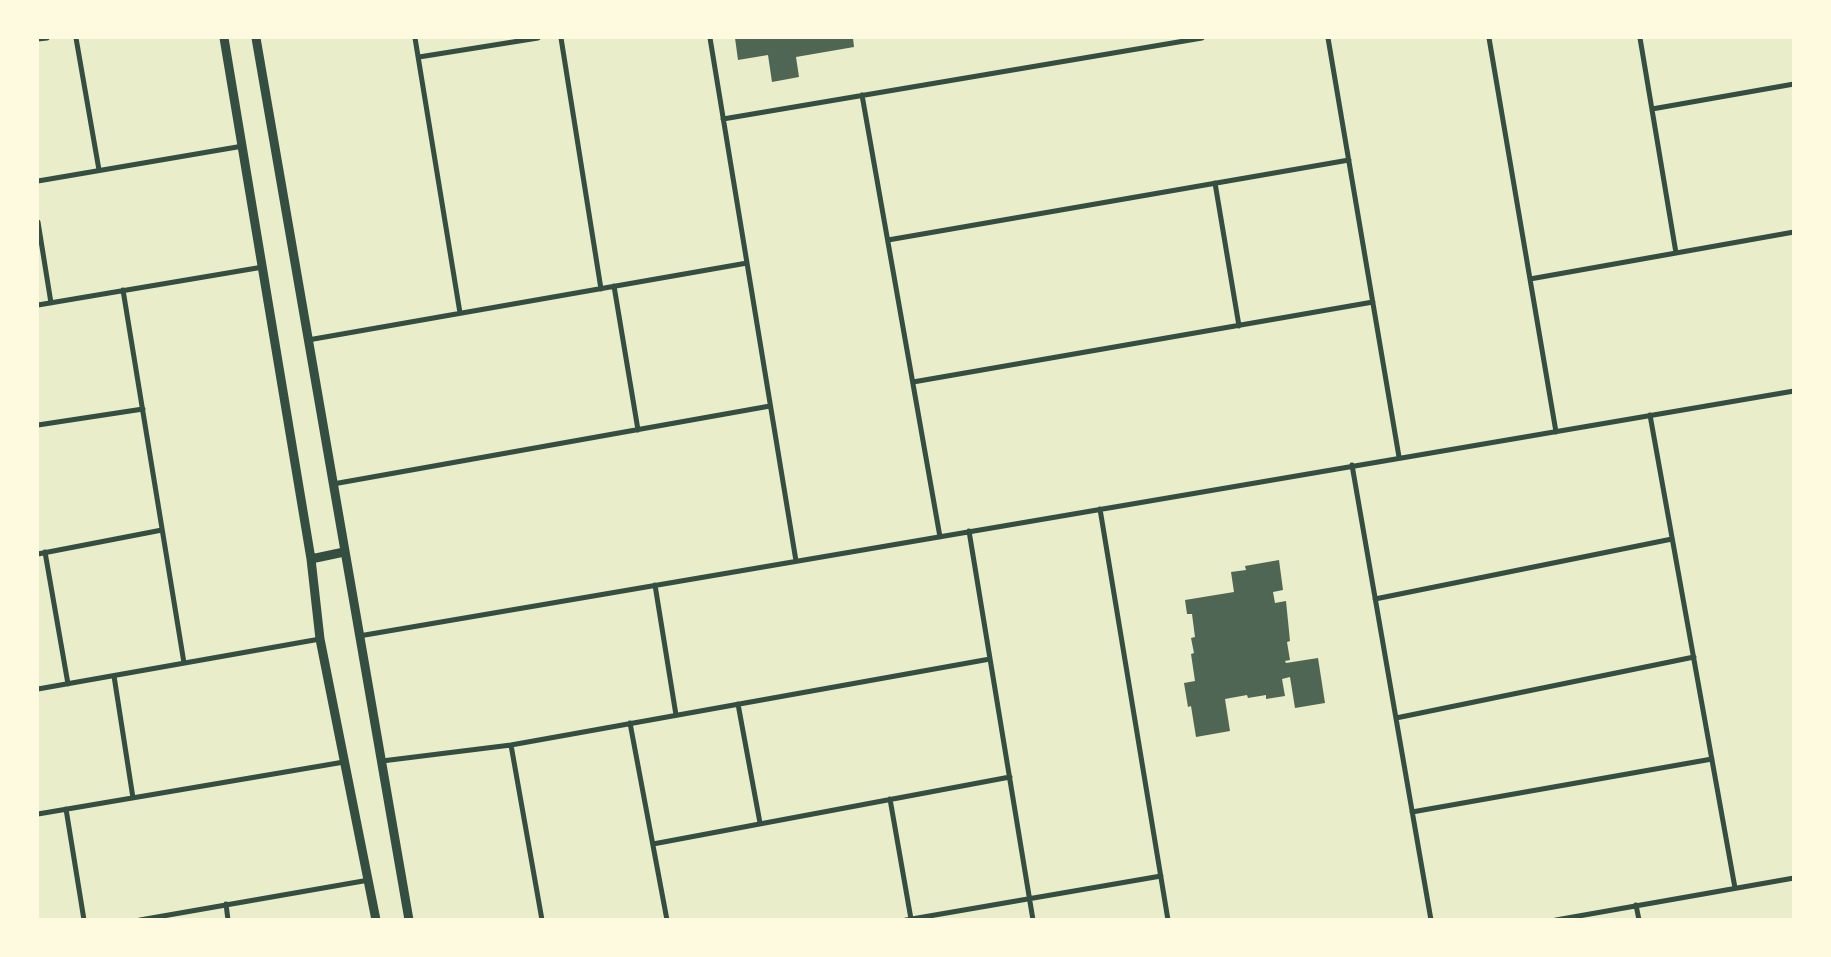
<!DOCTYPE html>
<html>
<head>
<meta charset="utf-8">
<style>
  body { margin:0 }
  #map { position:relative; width:1831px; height:957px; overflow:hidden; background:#e9edc9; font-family:"Varela Round",sans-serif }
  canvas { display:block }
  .frame { position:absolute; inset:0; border:39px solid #fefae0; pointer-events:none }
</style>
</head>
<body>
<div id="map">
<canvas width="1831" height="957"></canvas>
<div class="frame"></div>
</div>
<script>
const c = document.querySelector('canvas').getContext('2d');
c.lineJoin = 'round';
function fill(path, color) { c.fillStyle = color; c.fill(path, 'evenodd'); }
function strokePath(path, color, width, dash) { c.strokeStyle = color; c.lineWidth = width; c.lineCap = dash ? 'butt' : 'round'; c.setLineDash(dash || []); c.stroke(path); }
fill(new Path2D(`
  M735 38H853L854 47 796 57 799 77 772 82 768 55 738 60Z
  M1279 560 1283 590 1273 592 1275 603 1286 601 1290 641 1287 642 1290 660 1285 661 1286 663 1318 658 1325 703 1295 708 1290 677 1282 679 1285 696 1266 699V695L1248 698 1247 695 1225 699 1230 731 1196 737 1191 706 1188 707 1184 683 1195 681 1191 654 1194 653 1191 638 1195 637 1192 614H1187L1185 600 1234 592 1231 572 1246 570 1245 566Z`), '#4f6655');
strokePath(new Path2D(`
  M76 38 99 170
  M415 38 460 313
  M561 38 601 289
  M710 38 796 561
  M1328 38 1399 457
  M1489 38 1556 432
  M1640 38 1676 253
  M38 39 47 38
  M419 57 538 38
  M862 95 940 537
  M1652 109 1794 84
  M723 119 1202 38
  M38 181 243 146
  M1215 183 1239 326
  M38 222 51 303
  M888 240 1349 160
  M1530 279 1794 232
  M614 286 638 430
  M123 290 184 663
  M38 305 263 267
  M308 340 747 263
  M913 382 1373 302
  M1650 415 1735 888
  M38 425 143 409
  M1352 465 1431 920
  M333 484 770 406
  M1100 509 1168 920
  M969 531 1033 920
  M45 552 68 684
  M38 554 162 530
  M655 585 676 715
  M1375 599 1672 539
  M359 636 1794 391
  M114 676 133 798
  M38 689 320 639
  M738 704 760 823
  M1396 718 1694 657
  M630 723 667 920
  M511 745 542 920
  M382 761 511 745 990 659
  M890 799 911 919
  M66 809 84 920
  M1412 812 1712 759
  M38 814 344 762
  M653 844 1010 777
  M226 904 228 920
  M1636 905 1639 920
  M140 920 369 880
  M906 920 1161 876
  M1556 920 1794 878`), '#344e41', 5);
strokePath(new Path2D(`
  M224 38 311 559 320 639 376 920
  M256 38 409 920
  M311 559 344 552`), '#344e41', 9);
</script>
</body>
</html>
